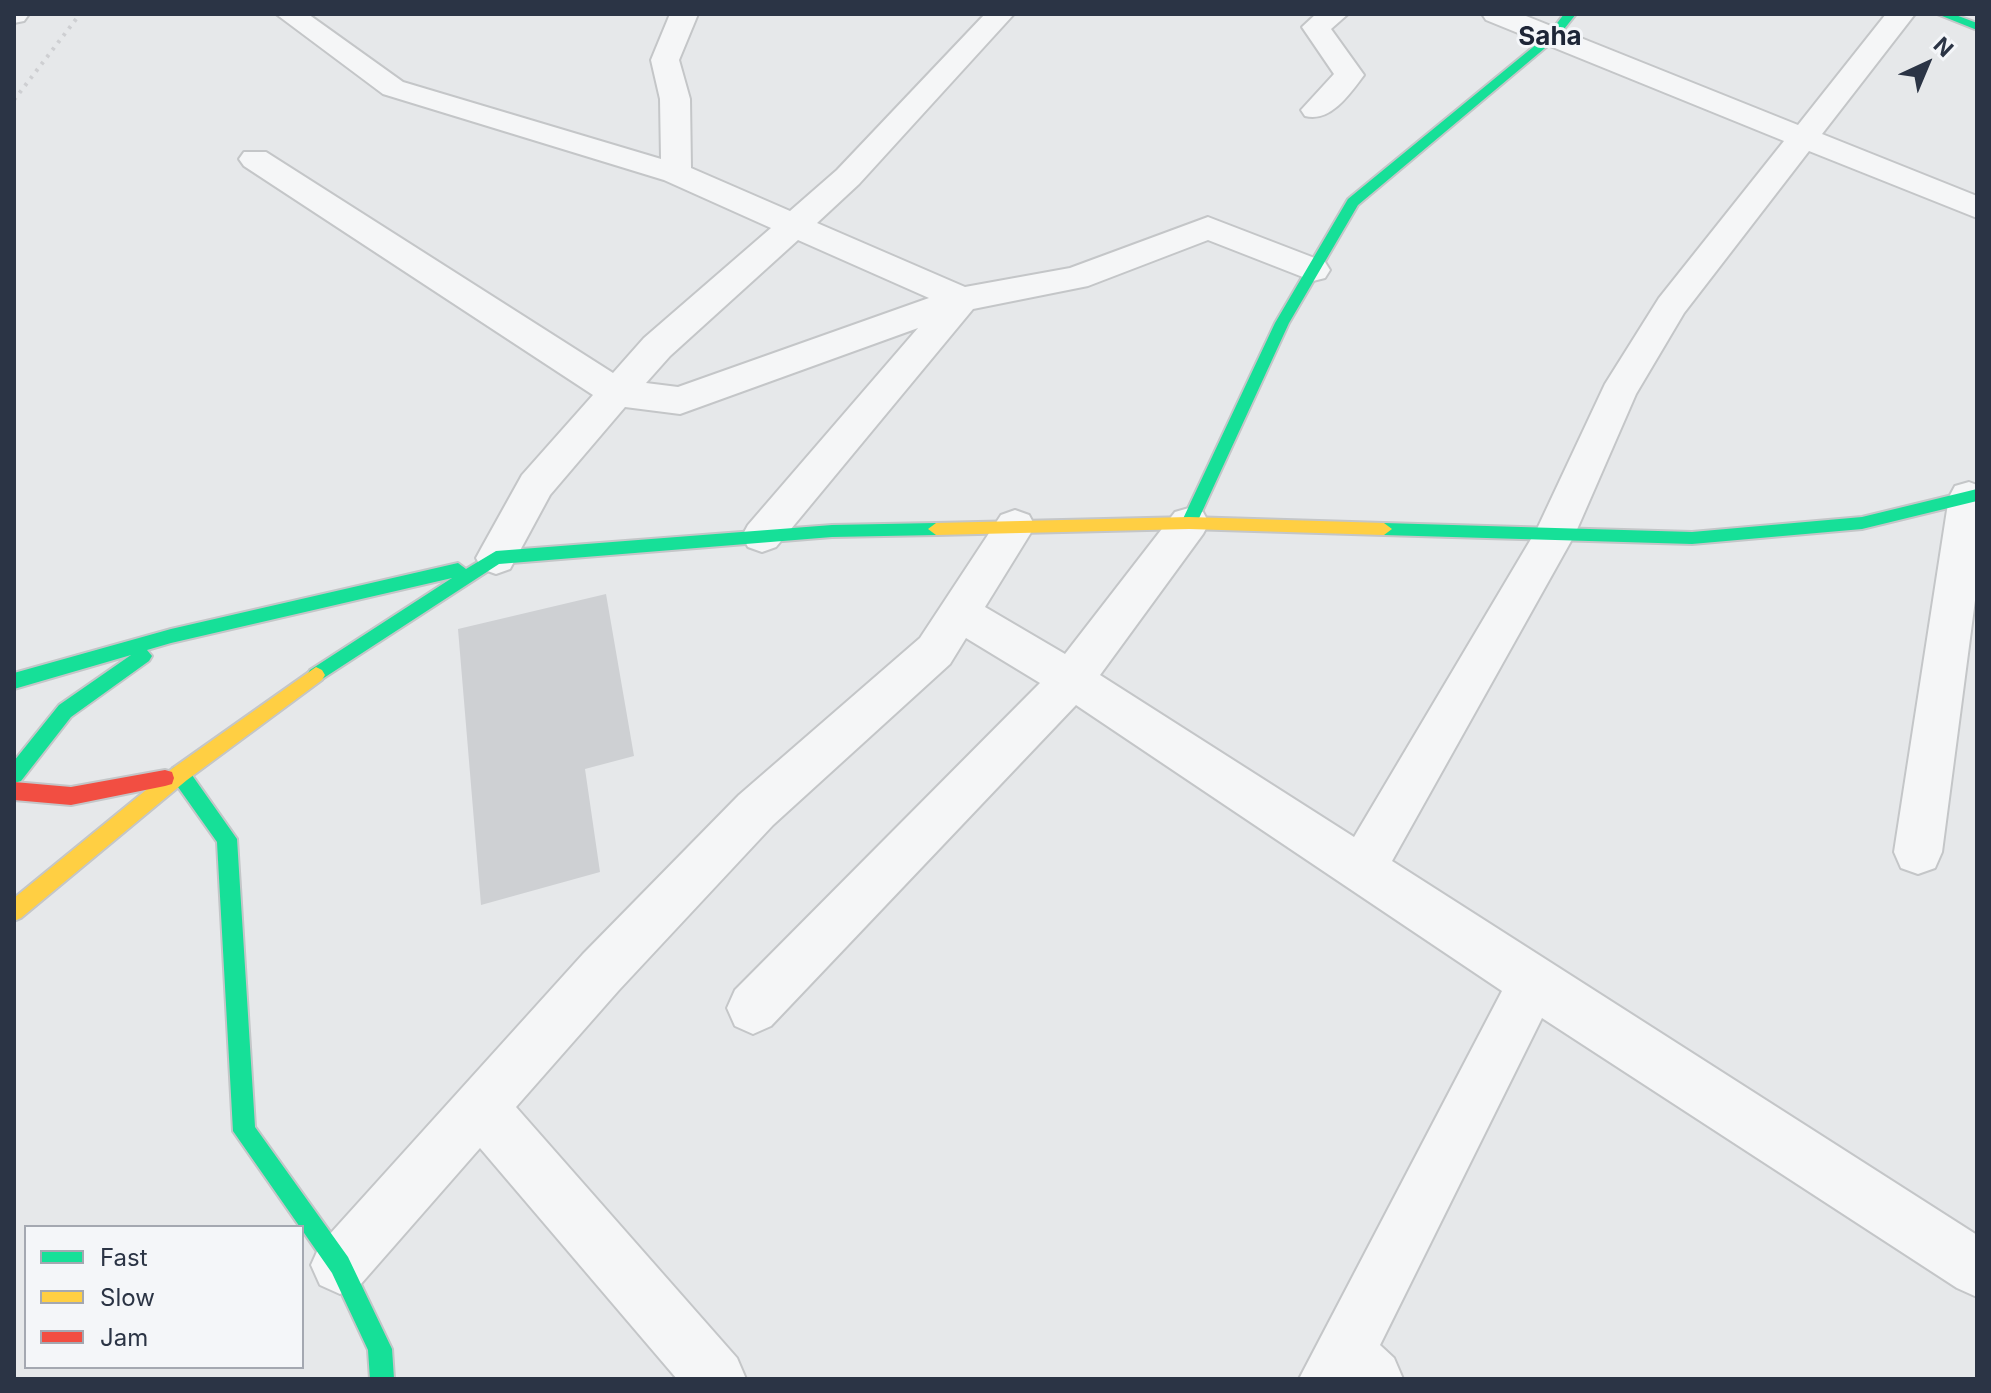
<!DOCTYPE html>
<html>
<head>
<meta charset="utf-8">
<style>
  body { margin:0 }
  #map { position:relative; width:1991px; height:1393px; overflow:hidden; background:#e6e8ea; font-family:Inter,sans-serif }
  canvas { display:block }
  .frame { position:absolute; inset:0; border:16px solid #2b3445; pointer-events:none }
  .legend { position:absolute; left:24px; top:1225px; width:280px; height:144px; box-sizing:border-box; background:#f4f6f9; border:2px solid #a4a8b1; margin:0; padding:10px 14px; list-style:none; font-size:24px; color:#2b3445 }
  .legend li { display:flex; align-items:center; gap:16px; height:40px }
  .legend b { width:40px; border:2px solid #a4a8b1 }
  .north { position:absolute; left:1887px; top:24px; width:80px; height:80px; -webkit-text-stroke:6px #f4f6f9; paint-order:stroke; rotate:44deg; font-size:22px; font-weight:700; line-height:32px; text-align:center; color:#2b3445 }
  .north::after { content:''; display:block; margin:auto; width:28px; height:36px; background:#2b3445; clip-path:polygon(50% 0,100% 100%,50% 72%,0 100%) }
</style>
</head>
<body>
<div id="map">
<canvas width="1991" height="1393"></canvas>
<div class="frame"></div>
<ul class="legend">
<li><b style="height:10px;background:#16e098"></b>Fast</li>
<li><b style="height:10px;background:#ffcf43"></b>Slow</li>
<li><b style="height:10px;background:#f24e42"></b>Jam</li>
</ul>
<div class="north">N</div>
</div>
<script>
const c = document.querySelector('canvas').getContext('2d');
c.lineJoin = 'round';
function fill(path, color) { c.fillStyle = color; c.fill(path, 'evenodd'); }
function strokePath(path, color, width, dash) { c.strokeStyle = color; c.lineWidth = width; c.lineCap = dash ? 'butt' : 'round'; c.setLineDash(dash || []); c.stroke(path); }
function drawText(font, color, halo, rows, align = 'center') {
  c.font = font + ' Inter,sans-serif'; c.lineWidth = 6; c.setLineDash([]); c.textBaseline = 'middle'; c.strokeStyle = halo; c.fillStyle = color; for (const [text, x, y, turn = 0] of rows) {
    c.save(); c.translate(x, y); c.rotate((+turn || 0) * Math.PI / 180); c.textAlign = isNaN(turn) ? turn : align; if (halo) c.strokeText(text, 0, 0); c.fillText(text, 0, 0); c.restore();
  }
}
fill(new Path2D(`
  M606 594 634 756 585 769 600 872 481 905 458 629Z`), '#ced0d3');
const street = new Path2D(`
  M14 14H29L24 21 14 23Z
  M276 14H308L403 82 661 159 660 99 651 60 670 14H698L679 60 690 99 691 168 790 211 837 170 985 14H1014L859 184 817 223 965 287 1070 268 1208 217 1325 262 1330 270 1325 278 1313 281 1208 240 1088 286 973 309 776 547 762 552 748 547 742 536 748 525 918 328 680 414 625 407 550 495 510 569 496 574 482 569 476 558 482 547 522 475 593 395 244 166 239 159 244 152H266L613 373 644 338 771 228 664 180 383 94ZM798 240 929 298 678 387 646 383 670 356Z
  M1316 14H1348L1331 29 1364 75C1350 94 1330 123 1305 116L1301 110 1334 74 1302 27Z
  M1482 14H1521L1798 125 1886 14H1915L1822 134 1977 196V218L1809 151 1684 313 1636 394 1575 534 1392 861 1977 1235V1297L1957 1288 1542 1018 1380 1345 1394 1358 1403 1379H1299L1502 991 1076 705 771 1026 753 1034 735 1026 727 1008 735 990 1040 683 966 638 950 664 773 825 619 990 516 1107 737 1358 746 1379H677L480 1148 360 1285 340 1294 320 1285 311 1265 320 1245 583 954 739 795 920 638 1001 515 1015 510 1029 515 1035 526 985 607 1065 654 1175 512 1189 508 1203 512 1209 523 1203 534 1100 675 1354 837 1537 529 1605 384 1659 298 1784 141 1486 20Z
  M1969 482 1977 485V585L1942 852 1935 868 1918 874 1901 868 1894 852 1949 497 1955 486Z`);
const fast = new Path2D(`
  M1564 14H1576L1557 38 1358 205 1289 323 1195 527H1183L1181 523 1275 323 1348 199 1549 34Z
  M1937 14H1953L1977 23V30Z
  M1977 489V501L1862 529 1692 544 1384 535 1376 529 1384 523 1692 532 1862 517Z
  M936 523 944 529 936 535 832 537 499 564 316 683 310 680 307 675 310 670 452 578 171 643 147 650 152 656 149 661 71 717 21 781 14 783V761L59 705 131 655 14 689V673L171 629 458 563 466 569 496 551 832 525Z
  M180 766 187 768 237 839 255 1127 348 1257 392 1349 394 1379H370L368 1350 332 1273 233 1131 217 842 173 780 171 774 173 768Z`);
const slow = new Path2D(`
  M1189 517 1384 523 1392 529 1384 535 1189 529 936 535 928 529 936 523Z
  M316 667 322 670 325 675 322 680 187 780 21 918 14 921V898L173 768Z`);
const jam = new Path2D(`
  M165 770 172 772 174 778 172 784 165 786 71 805 14 800V782L71 787Z`);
strokePath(street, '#c4c6c8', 4);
strokePath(fast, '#c4c6c8', 4);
strokePath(slow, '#c4c6c8', 4);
strokePath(jam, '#c4c6c8', 4);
fill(street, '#f5f6f7');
fill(fast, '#16e098');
fill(slow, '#ffcf43');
fill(jam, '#f24e42');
strokePath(new Path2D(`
  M14 100 80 14`), '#cecfd2', 4, [3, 6]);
drawText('bold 26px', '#1d2536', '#f4f6f9', [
  ["Saha",1550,37]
]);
</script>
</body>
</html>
